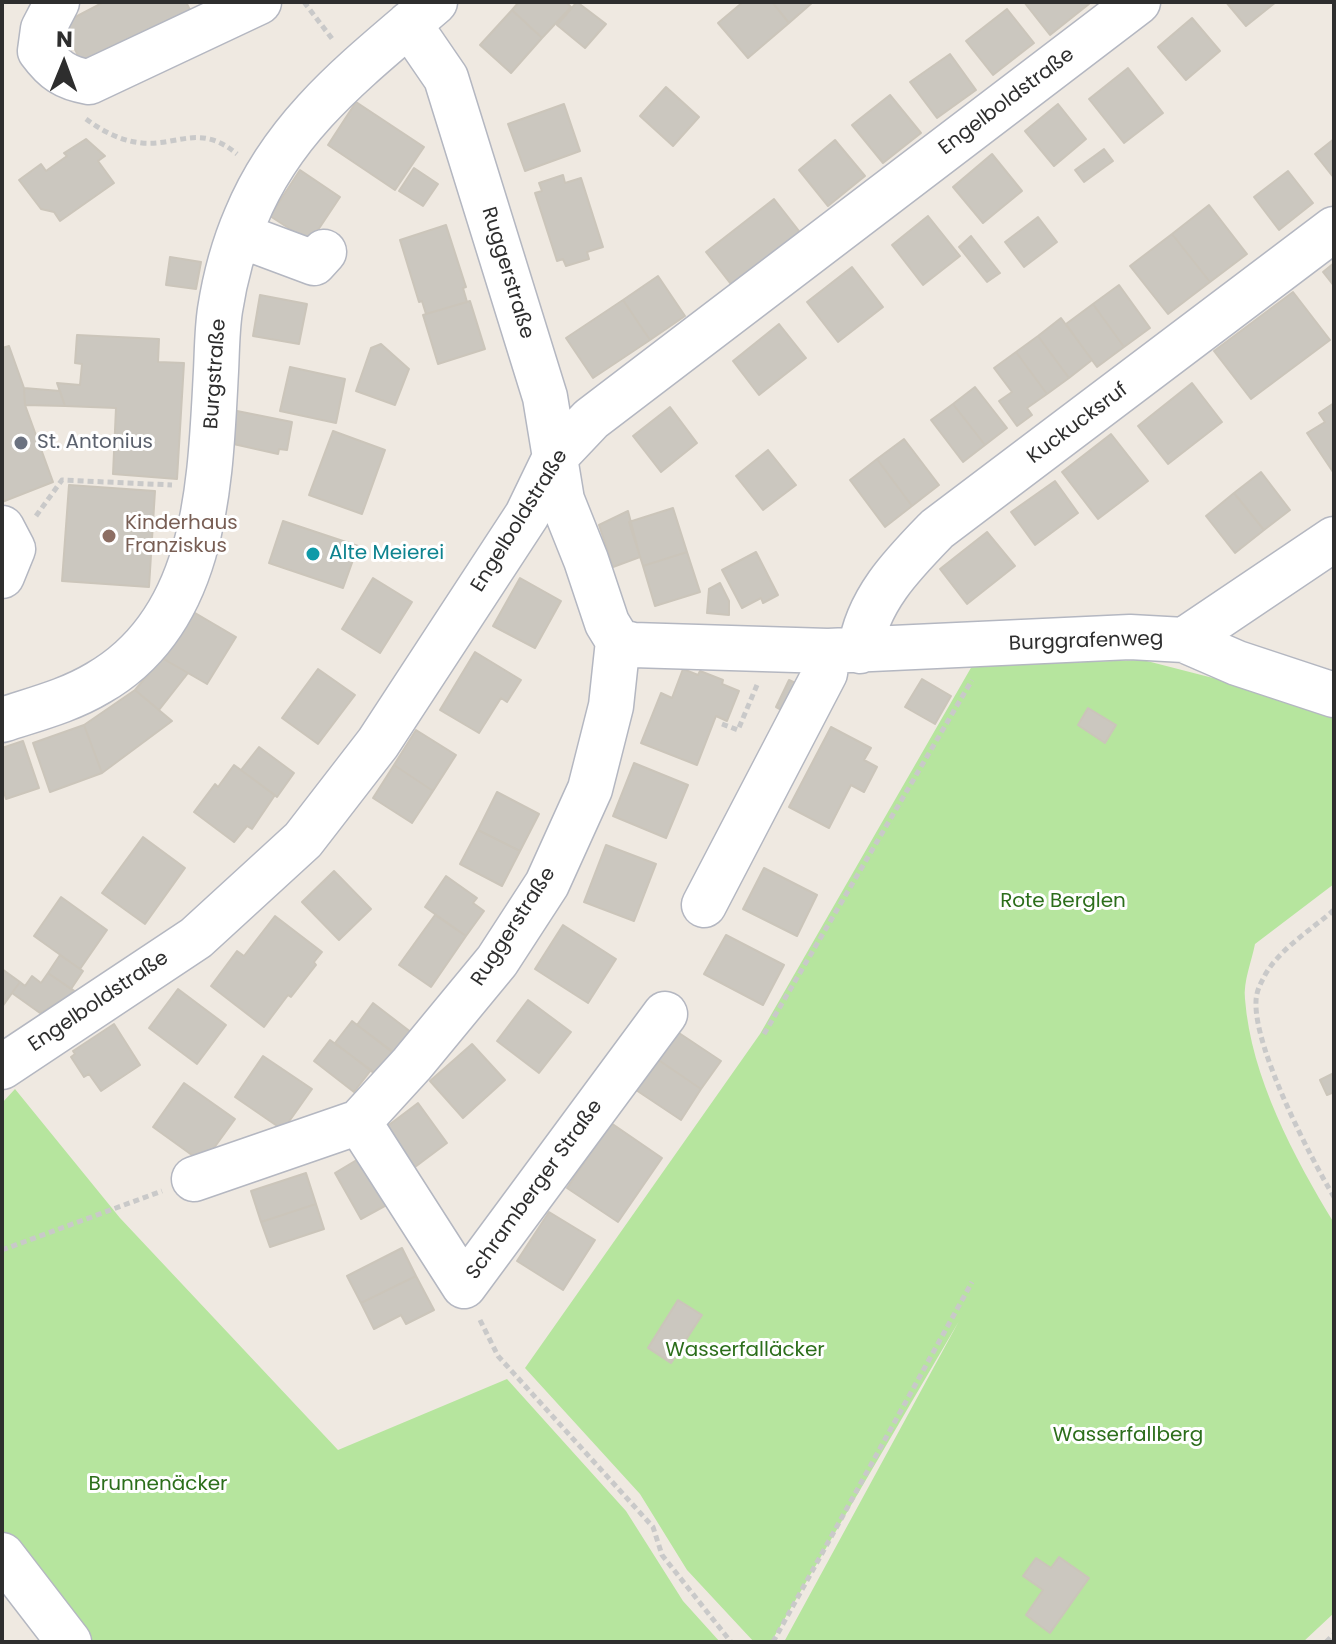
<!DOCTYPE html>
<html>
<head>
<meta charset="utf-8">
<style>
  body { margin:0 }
  #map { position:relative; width:1336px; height:1644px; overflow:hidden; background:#efe9e1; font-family:Poppins,sans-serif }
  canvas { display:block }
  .frame { position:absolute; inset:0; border:4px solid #2e2e2e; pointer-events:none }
  .north { position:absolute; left:24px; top:24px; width:80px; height:80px; -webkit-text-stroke:6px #fff; paint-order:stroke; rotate:1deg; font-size:22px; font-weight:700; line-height:32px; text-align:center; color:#2e2e2e }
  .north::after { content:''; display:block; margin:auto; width:28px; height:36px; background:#2e2e2e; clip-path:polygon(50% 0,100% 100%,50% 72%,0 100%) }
</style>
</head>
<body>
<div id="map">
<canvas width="1336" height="1644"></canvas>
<div class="frame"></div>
<div class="north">N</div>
</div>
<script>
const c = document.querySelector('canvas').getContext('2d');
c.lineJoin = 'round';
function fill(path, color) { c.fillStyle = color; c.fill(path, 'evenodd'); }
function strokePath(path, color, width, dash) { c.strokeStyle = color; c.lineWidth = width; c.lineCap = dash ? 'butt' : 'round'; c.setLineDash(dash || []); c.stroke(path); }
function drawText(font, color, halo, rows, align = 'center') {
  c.font = font + ' Poppins,sans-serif'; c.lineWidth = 6; c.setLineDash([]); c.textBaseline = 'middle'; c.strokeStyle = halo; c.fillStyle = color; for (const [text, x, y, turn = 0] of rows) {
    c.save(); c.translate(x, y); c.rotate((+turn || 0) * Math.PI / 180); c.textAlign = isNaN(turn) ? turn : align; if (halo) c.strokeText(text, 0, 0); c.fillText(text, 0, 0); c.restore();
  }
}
fill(new Path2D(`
  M1143 660 1287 697 1334 715V884L1255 944C1252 960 1243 982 1245 999 1251 1077 1294 1157 1334 1223V1613L1303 1642H784L959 1321 771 1642H754L687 1570 640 1494 525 1368 760 1034 972 666Z
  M15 1089 120 1218 338 1450 507 1379 626 1511 683 1601 720 1642H69L2 1555V1103Z`), '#b6e59e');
const building = new Path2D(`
  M104 2H186L191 12 84 67 62 24Z
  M519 2H566L571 7 542 38 512 10Z
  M577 2 606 24 585 48 557 25Z
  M743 2H772L789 23 748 58 718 23Z
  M772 2H813L789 23Z
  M1024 2H1088L1089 4 1050 35Z
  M1226 2H1276L1246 26Z
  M1007 9 1034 43 993 75 966 41Z
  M512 10 542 38 511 73 480 45Z
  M1192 18 1220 51 1186 80 1158 47Z
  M950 54 976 90 937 118 910 82Z
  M1128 68 1163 113 1124 143 1089 99Z
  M666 87 699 117 673 146 640 116Z
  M890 95 921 133 883 163 852 125Z
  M356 102 424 147 395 190 328 145Z
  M564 104 580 151 525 171 508 124Z
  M1058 104 1086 139 1054 166 1025 131Z
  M86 139 105 156 98 161 114 183 60 221 54 212 41 209 19 180 41 164 46 171 67 156 64 153Z
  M1334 139V178L1315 154Z
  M835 140 865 176 828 206 799 170Z
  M1104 149 1113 161 1084 182 1075 170Z
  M992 154 1022 191 983 223 953 187Z
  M414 168 438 184 423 206 399 191Z
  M300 170 340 197 310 242 270 216Z
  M1288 171 1313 203 1279 230 1254 197Z
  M563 175 565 183 581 178 603 247 587 252 589 259 566 266 563 259 557 261 535 193 542 191 539 183Z
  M774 199 806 240 737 292 706 252Z
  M1209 205 1247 254 1210 282 1172 234Z
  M928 216 960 256 923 285 892 245Z
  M1038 217 1057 242 1024 267 1005 242Z
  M446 225 466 287 463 288 467 302 426 314 422 301 419 302 400 240Z
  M1172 234 1210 282 1168 314 1130 266Z
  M971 236 1000 273 987 282 959 247Z
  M170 257 201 262 196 289 166 285Z
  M1334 263V286L1323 272Z
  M852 267 883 307 838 342 807 302Z
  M658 276 685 316 650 340 623 300Z
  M1119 285 1150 328 1124 347 1093 304Z
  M1293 292 1330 340 1251 399 1214 351Z
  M260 295 307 304 299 344 253 336Z
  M623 300 650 340 593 378 566 338Z
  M470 301 485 349 438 364 423 315Z
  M1093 304 1124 347 1097 367 1066 324Z
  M1061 318 1092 360 1069 378 1038 336Z
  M779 324 806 358 759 395 733 361Z
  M77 335 159 339 158 362 184 363 177 479 113 474 116 408 65 406 57 383 80 385 82 364 75 363Z
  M1038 336 1069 378 1047 394 1016 352Z
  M381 344 409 369 395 405 356 391 371 348Z
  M9 346 24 388 25 405 53 482 2 502V348Z
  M1016 352 1047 394 1027 408 1032 415 1017 426 999 401 1012 392 994 368Z
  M290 367 345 379 336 423 280 411Z
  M1192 383 1222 422 1168 464 1138 426Z
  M975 387 1007 428 985 445 953 404Z
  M24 388 60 391 65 406 25 405Z
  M1334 403V471L1333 472 1307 433 1325 422 1319 413Z
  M953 404 985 445 963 462 931 420Z
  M670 407 697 443 661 472 633 436Z
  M232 410 292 422 287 450 279 449 278 454 229 443Z
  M333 431 385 450 362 514 309 495Z
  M1111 434 1148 481 1098 519 1062 472Z
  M904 439 939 485 912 506 877 459Z
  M768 450 796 485 763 510 736 476Z
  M877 459 912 506 885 527 850 480Z
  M1261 472 1290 510 1264 530 1234 493Z
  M1055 481 1078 513 1035 545 1011 512Z
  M69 485 155 491 149 587 62 581Z
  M1234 493 1264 530 1235 553 1206 516Z
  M673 508 687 552 643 566 629 522Z
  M628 511 640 557 613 567 599 525Z
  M283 521 358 546 343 588 269 563Z
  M987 532 1015 566 967 604 940 569Z
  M687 552 700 592 655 606 643 566Z
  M756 552 778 595 763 603 761 598 742 608 722 570Z
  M373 578 412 602 380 653 342 629Z
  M520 578 561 601 535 648 493 626Z
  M720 583 729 601V615L707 613 709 589Z
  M190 610 236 637 207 684 162 658Z
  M475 652 521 680 507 702 501 698 479 733 440 710Z
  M162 658 188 673 159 710 135 690Z
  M318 669 355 695 318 744 282 718Z
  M683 669 698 675 700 671 723 680 722 684 739 691 727 721 716 716 697 765 641 743 661 693 672 698Z
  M922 679 951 696 935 724 905 707Z
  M789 680 804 687 791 715 776 707Z
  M135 690 172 721 102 773 84 725Z
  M1088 708 1116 725 1105 743 1078 725Z
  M84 725 102 773 50 792 33 743Z
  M831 727 871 748 864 760 877 767 864 792 851 785 829 828 789 807Z
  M416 730 456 755 433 791 394 765Z
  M23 741 39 788 6 799 2 785V748Z
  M259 747 294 773 277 797 241 770Z
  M634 763 688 785 666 838 613 816Z
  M234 765 275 795 252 829 247 826 234 842 194 812 215 784 218 787Z
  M394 765 433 791 412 823 373 798Z
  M497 792 539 814 520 851 478 830Z
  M478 830 520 851 502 886 460 864Z
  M143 837 185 868 145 924 102 893Z
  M606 845 656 864 634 921 584 902Z
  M764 868 817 895 797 936 743 909Z
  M334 871 371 909 339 940 302 902Z
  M446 876 477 898 473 903 484 911 466 936 425 907Z
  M61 897 107 930 80 969 34 936Z
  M435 915 466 936 431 987 399 965Z
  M275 916 322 952 314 962 316 965 291 997 288 995 264 1027 211 986 237 951 244 956Z
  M563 925 616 959 588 1003 535 969Z
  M726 935 784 965 763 1005 704 974Z
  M60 955 83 971 71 989 48 973Z
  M2 969 20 982 2 1007Z
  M48 973 76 992 40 1013 12 993 20 982 25 986 32 976 41 983Z
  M178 989 226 1025 197 1064 149 1028Z
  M528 1000 571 1032 539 1073 497 1041Z
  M373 1003 412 1033 396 1054 357 1025Z
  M352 1021 392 1052 375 1074 335 1043Z
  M114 1024 140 1065 101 1091 89 1074 84 1077 71 1057 75 1054 73 1051Z
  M676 1031 721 1061 701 1089 657 1059Z
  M330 1040 371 1070 354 1092 314 1061Z
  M472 1044 505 1080 463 1118 430 1081Z
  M263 1056 312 1089 283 1130 235 1097Z
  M657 1059 701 1089 681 1120 636 1090Z
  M1334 1073V1092L1327 1095 1320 1080Z
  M184 1083 235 1119 203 1163 153 1127Z
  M418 1103 447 1143 411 1170 381 1131Z
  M611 1123 662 1158 618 1222 567 1188Z
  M365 1155 392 1202 361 1219 335 1173Z
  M306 1173 316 1204 261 1222 251 1191Z
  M316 1204 324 1229 270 1247 261 1222Z
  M549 1212 595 1240 563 1290 517 1261Z
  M402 1248 416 1276 361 1303 347 1276Z
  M416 1276 434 1310 406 1324 401 1315 374 1329 361 1303Z
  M678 1300 702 1315 671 1363 648 1348Z
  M1059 1557 1089 1578 1050 1633 1026 1615 1043 1590 1023 1576 1036 1558 1051 1568Z`);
fill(building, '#cbc7bf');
strokePath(building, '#cbc5ba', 2);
const minor = new Path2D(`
  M57 2 43 29 40 51C54 70 65 78 89 82L259 2
  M239 235 314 263 324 252
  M2 528 13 549 2 576
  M1184 640 1334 539
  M618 641 633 645 828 651 1130 637 1184 640 1237 663 1334 695
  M860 651C867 600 903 564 937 529L1334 229
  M2 720C35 709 68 701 98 683 208 620 210 482 216 371 217 351 217 330 220 310 225 278 233 247 246 217 285 122 360 67 435 2
  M704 905 825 673 828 651
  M2 1067 196 938 303 840 378 743 527 515 555 457 591 419 1138 2
  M359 1122 464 1286 665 1014
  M194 1179 359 1122 412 1064 497 961 547 884 590 789 611 706 618 641 607 623 586 560 562 500 545 397 446 78 409 24
  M2 1555 69 1642`);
strokePath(minor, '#b4b7c1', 47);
strokePath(new Path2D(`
  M304 2 333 40
  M86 119C102 131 121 141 142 143 178 146 200 123 237 154
  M36 516 62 480 172 485
  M722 724 738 730 757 685
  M1334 910C1311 930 1276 951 1263 979 1259 986 1256 994 1256 1002 1254 1048 1310 1157 1334 1197
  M764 1034 972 680
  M2 1250 162 1191
  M480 1320 498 1356 653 1527 662 1555 731 1642
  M773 1642 972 1282
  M1326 1642 1334 1634`), '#c9c9c9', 5, [6, 4]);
strokePath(minor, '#fff', 44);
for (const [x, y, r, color] of [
  [21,443,8,"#6b7280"],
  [109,536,8,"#8d6e63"],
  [313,554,8,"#0f9aa8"]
]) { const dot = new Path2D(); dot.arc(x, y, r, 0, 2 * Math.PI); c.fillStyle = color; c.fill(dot); strokePath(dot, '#fff', 3); }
drawText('20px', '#2e2e2e', '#fff', [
  ["Engelboldstraße",1007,102,-37],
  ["Ruggerstraße",507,273,73],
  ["Burgstraße",216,374,-86],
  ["Kuckucksruf",1078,424,-37],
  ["Engelboldstraße",520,521,-58],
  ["Burggrafenweg",1086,642,-2],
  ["Ruggerstraße",514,927,-57],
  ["Engelboldstraße",99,1002,-34],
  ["Schramberger Straße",535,1190,-54]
]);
drawText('20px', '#5b616d', '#fff', [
  ["St. Antonius",37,443]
], 'left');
drawText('20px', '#785e54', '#fff', [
  ["Kinderhaus",125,524],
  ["Franziskus",125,547]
], 'left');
drawText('20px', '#0d838f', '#fff', [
  ["Alte Meierei",329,554]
], 'left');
drawText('20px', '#2c6e1b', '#fff', [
  ["Rote Berglen",1063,902],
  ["Wasserfalläcker",745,1351],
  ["Wasserfallberg",1128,1436],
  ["Brunnenäcker",158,1485]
]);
</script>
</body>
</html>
